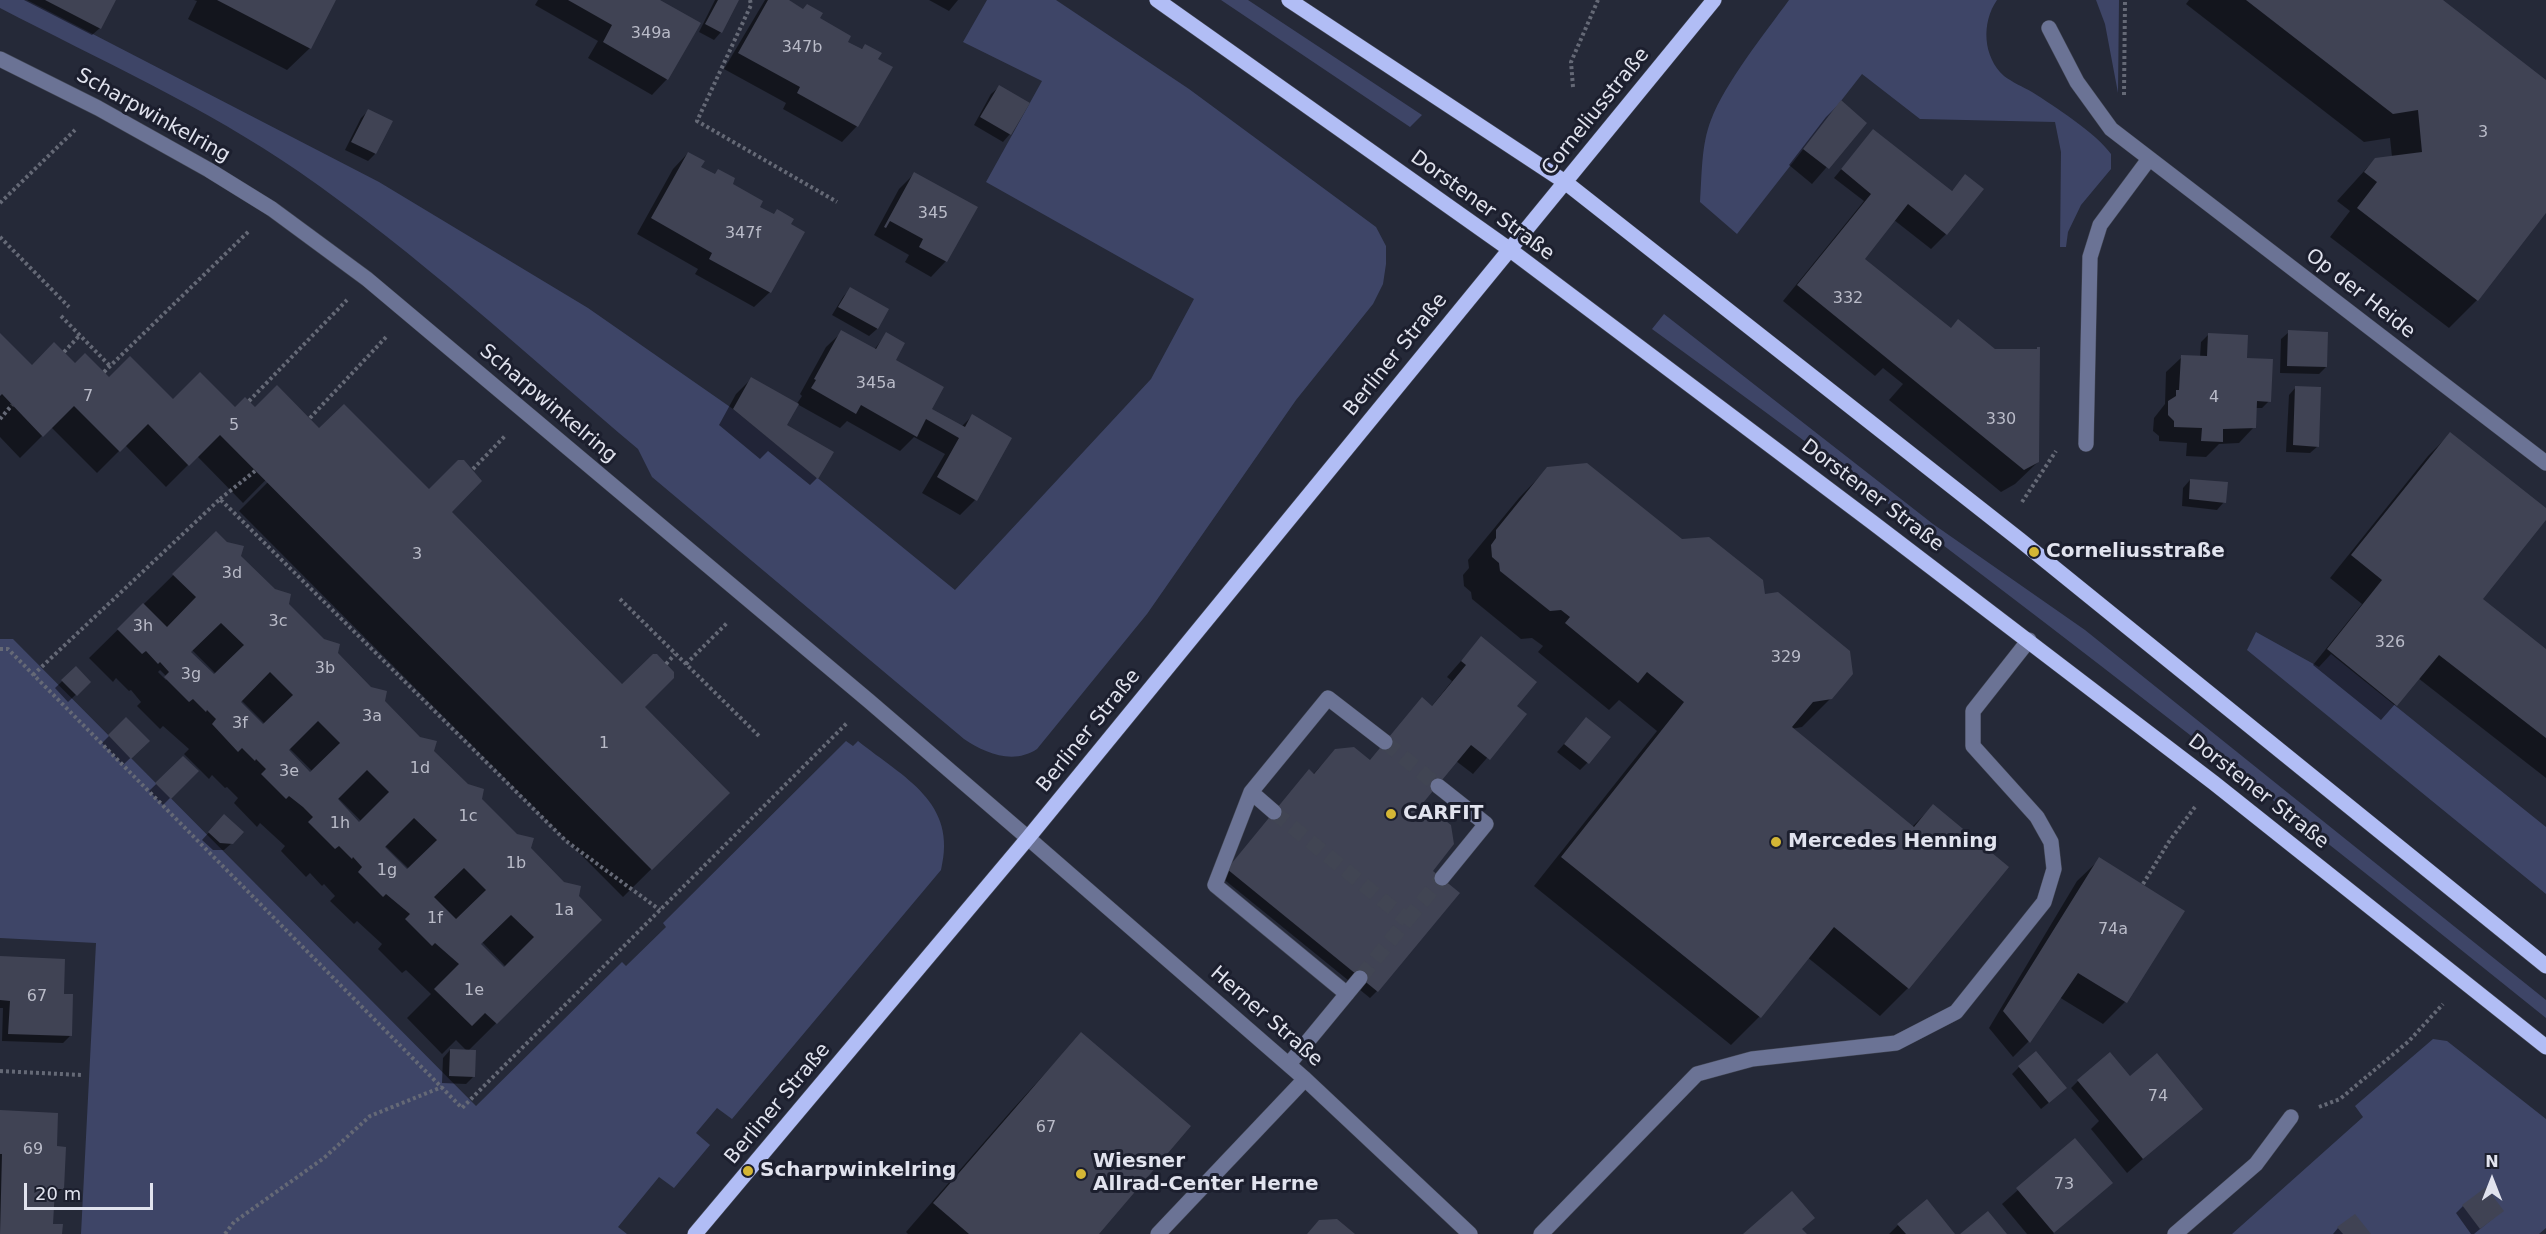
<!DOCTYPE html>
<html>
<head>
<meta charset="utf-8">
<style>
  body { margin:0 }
  #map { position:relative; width:2546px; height:1234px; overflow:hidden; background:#252938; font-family:"DejaVu Sans",sans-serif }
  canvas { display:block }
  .north { position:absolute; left:2462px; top:1150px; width:60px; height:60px; -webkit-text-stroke:4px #1c1f2e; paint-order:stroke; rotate:0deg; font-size:16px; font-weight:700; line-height:24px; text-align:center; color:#e1e3ee }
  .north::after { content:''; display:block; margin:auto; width:21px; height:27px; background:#e1e3ee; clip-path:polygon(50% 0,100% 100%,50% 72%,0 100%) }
  .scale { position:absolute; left:24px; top:1183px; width:129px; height:27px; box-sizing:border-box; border:3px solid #e1e3ee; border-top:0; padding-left:8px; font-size:18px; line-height:21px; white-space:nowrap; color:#e1e3ee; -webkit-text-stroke:4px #1c1f2e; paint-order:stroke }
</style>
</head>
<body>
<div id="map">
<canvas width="2546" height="1234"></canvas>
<div class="north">N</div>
<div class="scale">20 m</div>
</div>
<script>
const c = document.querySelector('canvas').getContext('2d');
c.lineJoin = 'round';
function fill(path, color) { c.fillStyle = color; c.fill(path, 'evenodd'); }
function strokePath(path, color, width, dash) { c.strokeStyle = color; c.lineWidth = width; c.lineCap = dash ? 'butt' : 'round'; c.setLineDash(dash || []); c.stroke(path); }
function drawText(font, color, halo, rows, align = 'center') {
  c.font = font + ' "DejaVu Sans",sans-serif'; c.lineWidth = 6; c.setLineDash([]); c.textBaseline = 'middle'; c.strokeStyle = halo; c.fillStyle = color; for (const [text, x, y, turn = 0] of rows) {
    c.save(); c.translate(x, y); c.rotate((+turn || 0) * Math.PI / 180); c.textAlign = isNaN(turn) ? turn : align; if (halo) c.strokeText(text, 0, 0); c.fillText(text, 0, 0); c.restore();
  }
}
fill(new Path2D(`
  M0 0H27L379 182 588 308 733 409 955 590 1151 379 1194 299 986 182 1042 81 963 42 987 0H1056L1189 89 1376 227 1386 246V264L1383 284 1373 304 1296 400 1147 614 1037 749C1013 765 985 753 964 739L652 477 638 449C526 354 418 254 298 171 205 107 100 60 0 8Z
  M1221 0H1248L1422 115 1410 127Z
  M1789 0H1997C1981 23 1983 57 2004 76 2012 82 2023 87 2032 92 2054 106 2097 134 2111 154V169L2081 205 2068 232 2066 247H2060L2061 152 2055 122 1920 119 1862 74 1737 234 1700 202C1702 176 1701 145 1711 120 1725 83 1765 33 1789 0Z
  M2096 0H2119L2118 93 2105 24Z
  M1664 314 1933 524 2085 630 2546 1000V1018C2253 781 1956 550 1652 329Z
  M2256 632 2319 667 2331 654 2546 827V894L2247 650Z
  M0 639H13L476 1106 622 962 626 966 666 927 663 923 846 741 853 746 858 741C904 778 958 802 941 870L732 1119 717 1108 696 1133 710 1145 674 1188 659 1177 618 1227 627 1234H81L96 943 0 938Z
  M2433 1039 2447 1041 2546 1119V1228L2539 1234H2232L2363 1117 2355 1106Z`), '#3e4567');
fill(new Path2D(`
  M24 0H114L100 28 92 35Z
  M194 0H335L310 48 287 70 188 19 197 1Z
  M538 0H657L667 79 652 95 588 58 598 41 535 5Z
  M715 0H737L721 32 714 40 699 32Z
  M765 0H788L818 19 846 42 860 50 865 46 876 59 857 126 842 142 783 109 786 103 724 69Z
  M929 0H958L949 11Z
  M2189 0H2441L2546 82V211L2477 300 2449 328 2330 237 2350 211 2337 201 2375 159 2392 157 2390 138 2364 142 2186 4Z
  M999 87 1010 134 1003 142 974 125 991 94Z
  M1841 102 1865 123 1812 184 1789 165 1826 117Z
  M368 111 391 122 375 154 368 161 345 150 361 118Z
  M1866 139 1951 192 1965 176 1946 234 1931 249 1894 220 1863 259 1950 330 1994 351H2035L2038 348V462L2015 484 2001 492 1889 400 1903 384 1883 368 1875 376 1783 301 1864 201 1834 178Z
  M688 153 699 167 731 184 758 207 770 292 754 307 695 274 698 269 637 234 673 169Z
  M915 173 946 261 931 277 905 262 909 255 874 235 899 189Z
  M850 289 887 310 877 329 869 336 832 315 843 297Z
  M842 332 874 350 886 334 894 359 930 409 961 427 972 416 975 500 960 515 922 493 945 454 914 437 900 451 847 421 840 428 797 404 785 426 817 478 810 485 768 451 760 459 719 425 736 394 751 379 796 405 802 396 800 394 826 347Z
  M2289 332 2326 367 2319 374 2280 373 2281 339Z
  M0 335 31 367 75 365 173 401 235 409H255L317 428 243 503 197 456 166 487 125 445 97 473 51 427 20 458 0 437Z
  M2208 335 2246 359 2269 401 2262 408H2255L2254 427 2239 443 2219 444 2206 457 2186 456 2187 443 2159 441V436L2153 431 2154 418 2165 404 2166 372 2182 357H2200L2201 342Z
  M2296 387 2318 446 2310 453 2286 452 2289 395Z
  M344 406 728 793 623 897 239 511Z
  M2450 434 2546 510V518L2481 600 2546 651V778L2418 678 2381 720 2313 665 2362 604 2330 578 2428 456Z
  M1547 469 1682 541 1763 595 1831 698 1802 727 1791 729 1912 827 1933 806 1908 988 1880 1016 1807 957 1759 1017 1731 1045 1534 886 1657 731 1619 700 1609 710 1538 652 1543 646 1532 638 1521 639 1472 599 1471 592 1464 586 1463 575 1469 568 1468 560 1519 498Z
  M2190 480 2224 502 2217 510 2182 506 2183 488Z
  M216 533 600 920 468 1051 473 1077 466 1084 442 1083 443 1058 450 1050 467 1051 456 1040 442 1054 407 1018 431 994 406 970 402 973 378 949 382 944 357 921 354 924 330 901 335 896 324 884 322 886 310 873 306 877 281 851 285 846 260 823 257 827 234 803 238 798 227 787 225 788 212 775 209 779 184 754 189 749 163 726 160 729 137 706 141 702 131 690 129 691 116 678 113 682 89 658ZM192 650 216 674 214 676 190 652ZM160 670 168 678 166 680 158 672ZM241 700 268 727 266 729 239 702ZM289 748 313 772 310 774 287 750ZM334 794 362 822 359 824 332 796ZM382 843 409 869 407 871 380 845ZM482 942 506 967 504 969 480 945Z
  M1481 638 1515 706 1525 714 1473 774 1456 761 1422 803 1377 991 1370 998 1221 877 1335 750 1370 761 1431 707 1452 681 1447 677Z
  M76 668 89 682 68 702 55 688Z
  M126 719 148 741 123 765 102 743Z
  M1586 719 1587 763 1580 770 1557 752Z
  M183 758 197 771 163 805 149 791Z
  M224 816 232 843 224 850H213L202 840Z
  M2100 859 2125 1002 2103 1024 2059 997 2028 1042 2013 1057 1989 1028 2077 881Z
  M0 958 70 1036 63 1043 2 1041 3 1008H0Z
  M1081 1034 1097 1234H908L906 1232 1011 1111Z
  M2019 1067 2058 1095 2041 1109 2012 1074Z
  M2130 1078 2201 1108 2127 1173 2091 1129 2099 1121 2071 1088 2078 1081Z
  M0 1112 55 1148 62 1189 53 1196 51 1225 61 1234H0Z
  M2075 1140 2111 1183 2053 1234H2027L2002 1204Z
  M2463 1206 2502 1211 2474 1234H2471L2456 1213Z
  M1898 1225 1953 1234H1889Z
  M2338 1228 2369 1234H2333Z`), '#0007');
fill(new Path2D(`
  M45 0H116L101 29Z
  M217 0H336L311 49Z
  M568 0H660L701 23 668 80 603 42 612 25Z
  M718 0H739L722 33 705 24Z
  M768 0H789L803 9 807 4 823 13 820 18 851 36 848 42 862 49 865 44 882 53 878 59 893 67 858 127 797 93 800 87 738 53Z
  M2246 0H2443L2546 80V213L2478 301 2357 208 2377 182 2364 172 2375 158 2422 152 2418 110 2393 114Z
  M999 85 1030 103 1011 135 980 117Z
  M1841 100 1867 123 1829 169 1803 149Z
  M368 109 393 121 376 154 351 142Z
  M1873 129 1952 191 1965 174 1984 189 1947 235 1908 204 1865 259 1951 328 1958 319 1995 349H2037V347H2040L2039 462 2024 470 1797 285 1871 194 1841 169Z
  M688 152 705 161 701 167 715 174 718 169 735 178 733 184 763 201 760 207 774 214 777 209 794 219 791 224 805 232 771 293 709 259 712 253 651 218Z
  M914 172 978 207 947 262 919 247 923 239 890 221 886 228 884 227Z
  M850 287 889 309 878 329 838 307Z
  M841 330 876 349 886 332 905 343 896 360 944 387 932 409 965 427 972 414 1012 438 977 501 937 477 959 438 926 419 917 437 861 405 856 414 811 388 816 380 814 379Z
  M2288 330 2328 332 2327 367 2287 366Z
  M0 333 32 365 54 342 75 363 85 353 109 377 130 356 173 399 200 372 235 407 245 397 255 407 277 385 319 428 344 404 429 489 458 460H464L482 481 452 512 622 684 653 654H657L674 672V678L645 707 730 793 652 870 220 435 189 466 148 424 120 452 74 406 43 437 2 394 0 396Z
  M2208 333 2248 335 2247 358 2273 359 2271 402 2257 401 2256 428 2223 429V442L2201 441 2202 428 2174 427V421L2168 415V401L2176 396V390H2179L2181 355 2207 356Z
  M751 377 799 404 787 425 834 452 818 479 733 409Z
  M2295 386 2321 387 2319 447 2293 445Z
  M2450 432 2546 508V520L2483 599 2546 649V738L2439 655 2397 706 2327 649 2382 580 2351 555Z
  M1587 463 1682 539 1709 537 1763 580 1765 594 1778 592 1850 651 1853 674 1832 699 1813 702 1792 727 1914 827 1933 804 2009 867 1909 989 1834 927 1761 1018 1561 857 1684 702 1647 672 1638 683 1565 623 1570 617 1561 610 1550 611 1500 571 1499 563 1492 557 1491 545 1496 538V530L1547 467Z
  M2190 479 2228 482 2226 503 2189 499Z
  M216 531 227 542 244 546 241 556 275 589 291 594 289 604 324 639 340 644 338 653 371 687 387 691 385 701 420 737 437 741 434 751 468 784 484 789 482 799 517 834 534 838 531 848 564 882 581 886 579 896 602 920 497 1024 485 1013 472 1026 434 989 459 964 435 943 432 946 405 919 410 914 386 894 383 897 358 872 362 867 353 857 352 859 339 846 335 849 308 822 313 817 303 807 289 796 286 799 261 774 266 769 256 759 255 761 242 748 238 752 212 724 216 719 207 710 206 712 193 699 189 702 164 677 169 672 160 662 158 664 146 651 142 654 117 629 143 603 167 627 196 597 172 574ZM221 623 244 645 214 674 191 652ZM270 672 293 695 263 724 241 702ZM318 721 340 743 310 772 289 750ZM367 770 389 792 359 822 338 799ZM414 818 437 840 407 869 385 847ZM464 868 486 890 456 919 434 897ZM511 915 534 937 504 967 481 944Z
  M1481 636 1537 682 1517 706 1527 714 1490 760 1471 745 1423 803 1451 825 1454 844 1433 871 1460 893 1378 992 1227 869 1309 769 1314 774 1335 749 1354 747 1370 760 1422 697 1432 706 1466 665 1461 661Z
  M76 666 91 682 77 696 61 680Z
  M126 717 150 741 131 759 108 735Z
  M1586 717 1611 737 1589 764 1564 744Z
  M183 756 199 771 171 799 155 783Z
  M224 814 244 832 233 844 220 843 208 832Z
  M2099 857 2185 911 2127 1003 2078 973 2030 1043 2003 1011Z
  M0 956 65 959 64 994H73L72 1036 8 1034 10 1001 0 1000Z
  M1081 1032 1191 1126 1099 1234H969L933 1203Z
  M450 1049 476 1050 475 1077 449 1076Z
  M2036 1051 2067 1088 2049 1103 2018 1066Z
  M2110 1052 2130 1076 2157 1053 2203 1109 2143 1159 2077 1080Z
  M0 1110 58 1113 57 1146 66 1147 64 1189H55L53 1224H63L62 1234H0L2 1154H0Z
  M2075 1138 2113 1183 2054 1233 2016 1188Z
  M2486 1187 2504 1211 2480 1229 2462 1205Z
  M1792 1191 1815 1218 1802 1229 1807 1234H1743Z
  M1927 1199 1955 1234H1906L1897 1224Z
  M1988 1211 2007 1234H1960Z
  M2355 1214 2371 1234H2343L2337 1227Z
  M1337 1219 1355 1234H1307L1319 1220Z`), '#404354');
strokePath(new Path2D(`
  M1385 742 1438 786
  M1274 812 1407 920 1360 978
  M1407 920 1442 878`), '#414553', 15, [15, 8]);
const minor = new Path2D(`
  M2049 28 2077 82 2111 129 2546 463
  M0 59 98 108 209 170 272 209 367 279 869 701 1028 838 1305 1079 1470 1234
  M2086 444 2090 257 2100 225 2149 159
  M1438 786 1486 824 1442 878
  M1251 792 1274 812
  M1347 994 1215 885 1251 792 1328 698 1385 742
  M1289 1064 1360 978
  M1158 1234 1305 1079
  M1541 1234 1697 1074 1752 1059 1896 1043 1956 1012 2044 902 2054 869 2051 842 2037 817 1973 746V711L2029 640
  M2175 1234 2256 1164 2291 1117`);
const major = new Path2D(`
  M1157 0 1509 249 1872 522 2214 783 2546 1047
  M1289 0 1565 182 2020 540 2546 966
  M695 1234 1028 838 1714 0`);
strokePath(minor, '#434755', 16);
strokePath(major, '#434755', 16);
strokePath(new Path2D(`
  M750 0 751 5 697 121 837 202
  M1573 87 1571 62 1598 0
  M2124 95 2125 0
  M0 203 75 130
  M0 237 69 307
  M61 316 111 367
  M64 352 80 335
  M104 372 250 230
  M249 401 347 300
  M310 418 387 336
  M0 419 12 405
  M473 469 506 435
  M220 499 255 471
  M2022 502 2056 451
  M620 599 761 738
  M0 649H8L462 1108 848 722
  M666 664 675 654
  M686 664 728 622
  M33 675 220 499 566 841 660 910
  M2143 884 2170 840 2195 807
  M0 1071 81 1075
  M2319 1107 2340 1099 2409 1041 2443 1004
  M225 1234 234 1222 324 1158 370 1116 442 1087`), '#656976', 4, [3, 3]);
strokePath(minor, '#6b7395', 15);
strokePath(major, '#b1bdf5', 15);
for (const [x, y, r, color] of [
  [2034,552,6,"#d4b635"],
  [1391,814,6,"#d4b635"],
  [1776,842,6,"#d4b635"],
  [748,1171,6,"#d4b635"],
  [1081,1174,6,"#d4b635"]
]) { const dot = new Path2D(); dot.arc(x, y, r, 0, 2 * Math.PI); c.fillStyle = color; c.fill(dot); strokePath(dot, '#1c1f2e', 2); }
drawText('16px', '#b9bbc8', null, [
  ["349a",651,34],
  ["347b",802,48],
  ["3",2483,133],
  ["345",933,214],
  ["347f",743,234],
  ["332",1848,299],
  ["345a",876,384],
  ["7",88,397],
  ["4",2214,398],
  ["330",2001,420],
  ["5",234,426],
  ["3",417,555],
  ["3d",232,574],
  ["3c",278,622],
  ["3h",143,627],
  ["326",2390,643],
  ["329",1786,658],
  ["3b",325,669],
  ["3g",191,675],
  ["3a",372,717],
  ["3f",240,724],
  ["1",604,744],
  ["1d",420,769],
  ["3e",289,772],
  ["1c",468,817],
  ["1h",340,824],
  ["1b",516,864],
  ["1g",387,871],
  ["1a",564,911],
  ["1f",435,919],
  ["74a",2113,930],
  ["1e",474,991],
  ["67",37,997],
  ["74",2158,1097],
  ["67",1046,1128],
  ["69",33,1150],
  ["73",2064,1185]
]);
drawText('20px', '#e1e3ee', '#1c1f2e', [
  ["Corneliusstraße",1596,112,-51],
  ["Scharpwinkelring",153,116,29],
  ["Dorstener Straße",1482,206,36],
  ["Op der Heide",2360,294,38],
  ["Berliner Straße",1396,355,-51],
  ["Scharpwinkelring",548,404,40],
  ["Dorstener Straße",1872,496,37],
  ["Berliner Straße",1089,731,-51],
  ["Dorstener Straße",2258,792,38],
  ["Herner Straße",1266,1017,41],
  ["Berliner Straße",778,1104,-50]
]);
drawText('bold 20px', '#e1e3ee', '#1c1f2e', [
  ["Corneliusstraße",2046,552],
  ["CARFIT",1403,814],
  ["Mercedes Henning",1788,842],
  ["Wiesner",1093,1162],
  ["Allrad-Center Herne",1093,1185],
  ["Scharpwinkelring",760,1171]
], 'left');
</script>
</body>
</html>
